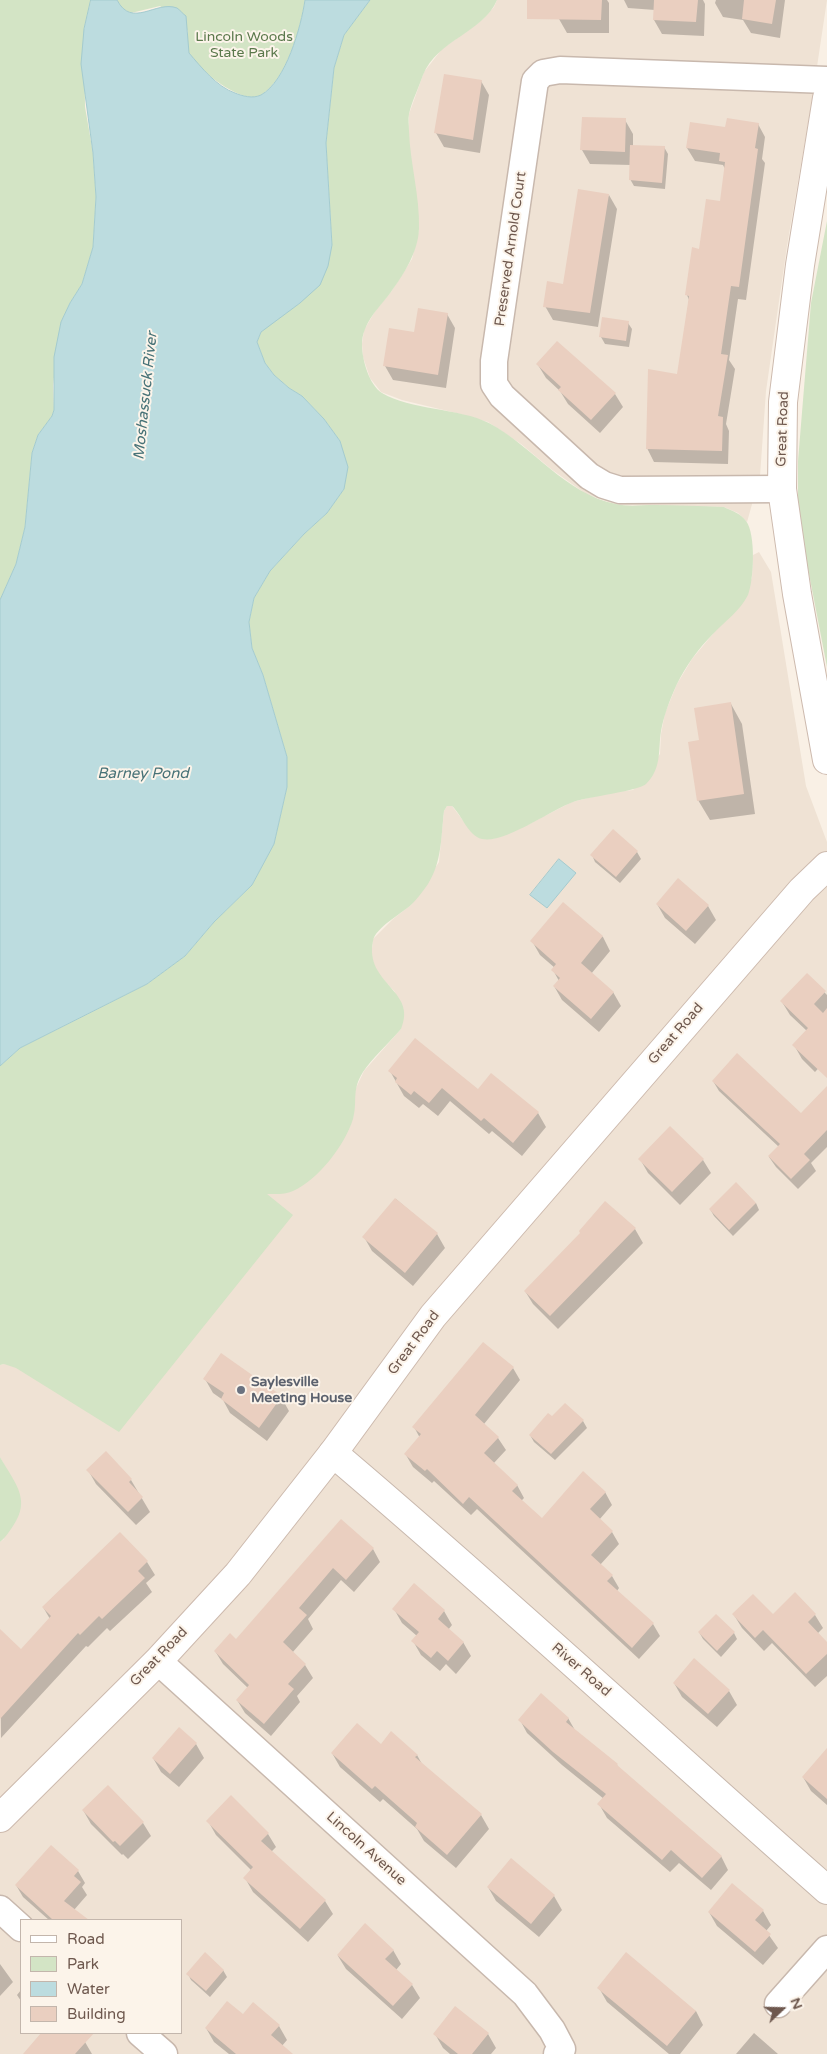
<!DOCTYPE html>
<html>
<head>
<meta charset="utf-8">
<style>
  body { margin:0 }
  #map { position:relative; width:827px; height:2054px; overflow:hidden; background:#f9f0e5; font-family:"Varela Round",sans-serif }
  canvas { display:block }
  .legend { position:absolute; left:20px; top:1919px; width:162px; height:115px; box-sizing:border-box; background:#fcf4ea; border:1px solid #c3b6ac; margin:0; padding:6px 9px; list-style:none; font-size:15px; color:#6e584e }
  .legend li { display:flex; align-items:center; gap:10px; height:25px }
  .legend b { width:25px; border:1px solid #c3b6ac }
  .north { position:absolute; left:757px; top:1984px; width:50px; height:50px; -webkit-text-stroke:4px #fcf4ea; paint-order:stroke; rotate:69deg; font-size:14px; font-weight:700; line-height:20px; text-align:center; color:#6e584e }
  .north::after { content:''; display:block; margin:auto; width:18px; height:22px; background:#6e584e; clip-path:polygon(50% 0,100% 100%,50% 72%,0 100%) }
</style>
</head>
<body>
<div id="map">
<canvas width="827" height="2054"></canvas>
<ul class="legend">
<li><b style="height:6px;background:#fff"></b>Road</li>
<li><b style="height:14px;background:#d3e4c5"></b>Park</li>
<li><b style="height:14px;background:#bcdcdf"></b>Water</li>
<li><b style="height:14px;background:#eacfc0"></b>Building</li>
</ul>
<div class="north">N</div>
</div>
<script>
const c = document.querySelector('canvas').getContext('2d');
c.lineJoin = 'round';
function fill(path, color) { c.fillStyle = color; c.fill(path, 'evenodd'); }
function strokePath(path, color, width, dash) { c.strokeStyle = color; c.lineWidth = width; c.lineCap = dash ? 'butt' : 'round'; c.setLineDash(dash || []); c.stroke(path); }
function drawText(font, color, halo, rows, align = 'center') {
  c.font = font + ' "Varela Round",sans-serif'; c.lineWidth = 4; c.setLineDash([]); c.textBaseline = 'middle'; c.strokeStyle = halo; c.fillStyle = color; for (const [text, x, y, turn = 0] of rows) {
    c.save(); c.translate(x, y); c.rotate((+turn || 0) * Math.PI / 180); c.textAlign = isNaN(turn) ? turn : align; if (halo) c.strokeText(text, 0, 0); c.fillText(text, 0, 0); c.restore();
  }
}
fill(new Path2D(`
  M497 0H827L812 100 787 246 766 391 760 476 747 522 738 513 724 507 617 505 586 494 551 469 521 444 488 422 456 413 402 400 381 392 370 378 363 357 362 344 364 330 377 308 391 292 412 259 419 230 409 149V114L424 72 442 49 482 20 494 7Z
  M759 552 771 572 806 786 827 842V2054H0V1542L4 1539 8 1472 0 1457V1365L4 1364 353 1118 355 1090 364 1071 401 1029 395 992 378 974 371 958 373 939 393 919 411 905 439 862 444 811 447 806H452L465 823 492 839 527 825 572 802 608 793 633 790 660 754 661 734 665 713 677 684 692 659 712 635 752 578 753 555ZM21 1920H181V2033H21Z`), '#efe2d4');
fill(new Path2D(`
  M0 0H91L84 29 85 107 93 153 96 197 93 247 82 284 70 303 61 323 53 385 54 410 52 416 38 435 32 453 25 527 16 564 0 600Z
  M117 0H305C301 28 286 80 261 95 242 106 197 69 189 53 186 47 187 37 188 31L160 6 131 13 122 9Z
  M370 0H497C484 32 437 40 423 75 419 87 412 101 409 114 408 119 409 125 409 131 410 163 420 196 419 229 418 252 404 274 391 292 379 308 362 323 362 345 362 359 369 385 382 393 410 410 459 408 489 423 534 447 565 494 616 504 628 507 642 505 654 505 677 505 700 506 724 507 732 511 740 513 746 521 756 534 754 580 748 595 740 611 724 622 712 635 698 649 686 666 677 684 670 699 664 715 661 731 658 751 662 768 646 784 639 791 587 797 573 802 551 810 504 844 482 839 468 836 462 815 452 806H447L444 811C441 837 442 862 428 884 423 891 417 899 411 905 401 914 375 928 373 941 364 984 418 990 401 1029 390 1042 372 1058 363 1072 351 1091 358 1101 353 1119 345 1145 318 1180 293 1191 285 1195 275 1194 267 1194L293 1215 119 1432 16 1368 4 1364 0 1365V1066L20 1048 147 984 185 956 214 922 252 885 274 843 287 787V757L263 675 252 648 249 622 254 598 270 571 304 534 327 513 344 489 340 441 324 419 302 396 289 388 274 375 265 363 257 342 261 332 267 326 300 303 332 245 326 143 334 68 344 35Z
  M827 221V667L798 517V461L811 303Z
  M0 1457C14 1482 32 1499 13 1526 9 1532 5 1538 0 1542Z`), '#d3e4c5');
const water = new Path2D(`
  M91 0H117C132 29 156 0 177 8 180 10 183 14 186 16L189 53C201 67 217 87 235 93 242 96 253 99 261 95 286 81 301 27 305 0H370L344 35 334 68 326 143 332 245 328 266 320 285 300 303 261 332 257 342 265 363 274 375 289 388 302 396 324 419 340 441 348 467 344 489 327 513 304 534 270 571 254 598 249 622 252 648 263 675 287 757V787L274 844 252 885 214 922 185 956 147 984 20 1048 0 1066V600L16 564 25 527 32 453 38 435 52 416 54 410V357L61 322 70 303 82 284 93 247 96 197 93 153 81 64 84 29Z
  M559 859 576 873 547 908 530 895Z`);
fill(water, '#bcdcdf');
strokePath(water, '#a4cbcf', 1);
fill(new Path2D(`
  M537 0H607L609 3V33H567L559 19Z
  M624 0H703L705 4 704 36 662 34 654 20 655 10 628 8Z
  M716 0H785L780 38 751 33 743 20 723 17 715 3Z
  M481 81 489 95 480 153 444 147 436 133Z
  M625 120 633 134V146L664 147 668 154 665 189 634 186 630 179 631 165 590 164 582 150Z
  M758 124 765 137 762 159 765 163 746 300 738 299 729 360 735 369 726 424 729 431 728 464 654 462 647 448 678 376 689 300 687 295 701 250 722 202 725 169 723 165 695 161 687 148 726 128Z
  M609 195 617 209 598 327 553 320 545 306 564 285Z
  M447 314 455 328 446 388 393 380 385 366 415 334Z
  M628 323 632 329 629 347 605 344 601 337Z
  M538 365 615 394 623 407 600 433 568 404 560 391 546 378Z
  M731 704 742 724 755 814 710 820 698 800 700 741Z
  M613 831 637 852 641 859 620 883 595 862 592 855Z
  M563 904 603 937 610 951 591 974 613 992 621 1006 599 1032 562 1000 554 986 559 981 553 970 555 968 540 955 532 941Z
  M657 904 708 906 716 920 695 944 665 918Z
  M807 975 827 995V1059L815 1072 802 1059 794 1045 807 1031 790 1015 782 1002Z
  M390 1071 478 1090 538 1113 546 1127 522 1156 492 1131 489 1134 450 1101 438 1116 423 1104 419 1108 404 1096Z
  M713 1081 801 1115 827 1088V1147L811 1163 816 1171 798 1189 776 1167 769 1157 779 1147 719 1091Z
  M640 1159 703 1160 711 1173 680 1205 648 1173Z
  M396 1199 437 1234 445 1248 413 1286 372 1251 364 1237Z
  M756 1203 759 1210 733 1236 714 1216 710 1209Z
  M635 1229 643 1243 558 1329 533 1304 525 1291 581 1234Z
  M221 1355 281 1397 289 1411 267 1441 230 1413 223 1400 213 1393 205 1379Z
  M513 1368 520 1380 484 1424 498 1438 506 1450 493 1464 517 1485 524 1498 521 1501 542 1520 605 1492 612 1505 599 1520 612 1532 619 1544 600 1565 612 1576 619 1588 617 1591 653 1624 660 1636 639 1659 477 1509 471 1515 434 1481 432 1483 413 1467 406 1455 420 1438 414 1427Z
  M552 1418 583 1421 587 1428 555 1460 534 1442 530 1435Z
  M88 1470 131 1480 150 1512 136 1525 96 1484Z
  M341 1521 373 1549 380 1562 354 1592 341 1580 308 1619 313 1629 292 1653 305 1665 313 1678 297 1696 300 1702 271 1736 245 1713 237 1700 248 1688 223 1664 215 1651 236 1641Z
  M120 1534 147 1562 155 1575 146 1583 152 1592 110 1631 107 1628 88 1647 86 1646 1 1738 0 1631 21 1651 50 1619 43 1607Z
  M414 1585 444 1611 452 1625 448 1630 463 1642 471 1656 456 1674 446 1664 440 1671 421 1655 413 1641 417 1636 402 1623 394 1609Z
  M734 1615H815L823 1628 817 1634 827 1644V1676L815 1687 772 1643 764 1651 742 1628Z
  M699 1632 734 1633 737 1639 721 1657 703 1639Z
  M674 1683 729 1691 737 1705 717 1727 682 1697Z
  M568 1718 576 1732 617 1765 619 1769 721 1856 728 1870 711 1890 679 1863 670 1872 607 1818 599 1804 604 1799 562 1765 527 1733 520 1720Z
  M196 1744 204 1758 179 1787 161 1772 153 1758Z
  M381 1746 417 1755 422 1764 481 1815 489 1829 456 1868 424 1841 417 1829 383 1799 380 1802 340 1767 332 1753Z
  M827 1750V1805L811 1791 803 1777Z
  M83 1810 143 1823 151 1836 128 1859 123 1854 122 1855 91 1824Z
  M208 1821 268 1834 276 1847 271 1852 325 1901 333 1914 308 1942 253 1892 245 1878 251 1870 216 1835Z
  M78 1871 85 1883 82 1887 87 1895 74 1910 87 1920H49L23 1897 16 1885Z
  M488 1887 554 1896 562 1910 539 1937 496 1901Z
  M763 1911 771 1925 766 1931 778 1948 763 1965 717 1926 709 1912Z
  M393 1950 401 1964 396 1970 412 1985 420 1998 402 2019 346 1969 338 1956Z
  M0 1964 13 1982 0 1996Z
  M223 1970 227 1977 210 1997 191 1980 188 1974Z
  M599 1988 696 2011 703 2025 680 2054H669L607 2002Z
  M21 1990V2001L17 1995Z
  M253 2003 279 2026 287 2040 281 2047 286 2054H229L214 2042 206 2028 243 2016Z
  M43 2033H74L85 2042 92 2054H35L31 2047Z
  M754 2033 778 2054H736Z
  M435 2034H488L496 2048 491 2054H450L443 2048Z`), '#0003');
fill(new Path2D(`
  M527 0H602L601 20 527 19Z
  M654 0H698L696 22 653 20Z
  M744 0H776L772 24 742 19Z
  M444 74 482 80 473 140 434 133Z
  M582 117 626 118 625 152 580 150Z
  M727 118 759 123 755 148 758 149 739 287 731 286 721 354 728 355 718 416 723 417 722 451 646 449 648 369 677 374 689 296 685 295 692 247 699 249 706 199 720 201 725 162 719 161 720 153 686 148 690 122 725 127Z
  M630 145 665 146 662 183 629 180Z
  M578 189 609 194 590 313 543 307 547 281 563 284Z
  M418 308 448 313 438 375 383 366 389 328 414 332Z
  M602 317 629 321 626 341 599 337Z
  M557 341 616 393 591 420 558 390 561 387 536 364Z
  M731 702 744 794 697 801 688 742 699 740 694 708Z
  M613 829 638 851 616 877 590 855Z
  M678 878 709 905 686 931 656 904Z
  M563 902 603 936 581 963 614 992 591 1019 553 986 560 978 551 970 556 964 530 941Z
  M807 973 826 991 814 1004 823 1013 827 1008V1078L792 1045 808 1028 780 1001Z
  M415 1038 478 1089 491 1073 539 1112 513 1143 484 1118 481 1121 442 1088 429 1103 414 1091 411 1095 395 1082 397 1078 388 1071Z
  M737 1053 801 1113 827 1086V1130L804 1154 810 1160 791 1179 768 1156 780 1144 712 1081Z
  M670 1126 704 1159 672 1192 638 1159Z
  M736 1182 756 1203 729 1230 709 1209Z
  M395 1198 438 1233 405 1273 362 1237Z
  M605 1201 636 1228 550 1316 524 1291 580 1233 579 1231Z
  M483 1342 514 1367 475 1415 499 1437 484 1453 518 1485 512 1491 542 1518 583 1471 606 1492 590 1509 613 1531 591 1555 613 1575 607 1581 654 1623 632 1648 469 1497 463 1504 427 1469 425 1471 404 1454 421 1434 412 1427Z
  M221 1353 282 1396 259 1428 221 1399 224 1393 203 1379Z
  M565 1403 584 1420 551 1454 529 1435 548 1413 552 1416Z
  M106 1451 132 1479 129 1482 143 1497 128 1512 86 1470Z
  M341 1519 374 1548 346 1580 333 1568 299 1608 307 1615 283 1642 306 1664 288 1684 294 1689 264 1724 236 1700 249 1685 214 1651 230 1633 236 1639Z
  M120 1532 148 1561 138 1571 145 1578 102 1619 99 1616 80 1635 78 1633 0 1719V1629L21 1649 51 1616 42 1607Z
  M414 1583 445 1610 438 1619 464 1642 448 1661 437 1651 431 1658 411 1641 419 1632 392 1609Z
  M795 1592 816 1614 808 1622 827 1642V1654L806 1674 763 1630 755 1638 732 1614 753 1594 773 1614Z
  M716 1614 735 1632 717 1651 698 1632Z
  M694 1658 730 1690 708 1714 673 1683Z
  M541 1693 569 1718 566 1722 618 1764 617 1765 722 1856 702 1878 671 1850 662 1860 597 1804 606 1794 553 1752 518 1720Z
  M357 1723 381 1744 391 1731 418 1755 415 1757 482 1814 447 1855 415 1827 417 1823 375 1786 372 1789 331 1753Z
  M179 1727 197 1743 170 1774 152 1758Z
  M827 1748V1799L802 1777Z
  M108 1785 144 1822 120 1846 115 1841 113 1842 82 1810Z
  M231 1795 269 1833 261 1841 326 1900 300 1929 243 1878 253 1867 206 1821Z
  M51 1845 79 1870 74 1876 81 1882 64 1901 89 1920H53L15 1885Z
  M511 1858 555 1895 531 1924 487 1887Z
  M732 1883 764 1910 755 1920 771 1934 755 1952 708 1912Z
  M365 1923 394 1950 385 1959 413 1984 393 2006 337 1955Z
  M205 1952 224 1970 206 1991 186 1974Z
  M626 1952 696 2011 667 2046 597 1988Z
  M227 2001 243 2014 253 2002 280 2025 271 2035 293 2054H236L205 2028Z
  M455 2006 489 2033 472 2054H458L433 2034Z
  M41 2033H94L75 2054H23Z`), '#eacfc0');
const minor = new Path2D(`
  M782 489 620 490 604 485 589 476 502 396 494 384V361L535 81 543 73 560 70 827 80
  M158 1661 525 1994 552 2030 562 2049 557 2054
  M0 1909 21 1928
  M778 2004 827 1949
  M140 2033 164 2054`);
const tertiary = new Path2D(`
  M333 1453C501 1595 662 1745 827 1890`);
const secondary = new Path2D(`
  M827 98 800 265 783 402 782 489 797 594 827 760
  M0 1818 158 1661 238 1574 333 1453 433 1316 802 890 827 866`);
strokePath(minor, '#c8b8ad', 29);
strokePath(tertiary, '#c8b8ad', 30);
strokePath(secondary, '#cdbaae', 30);
strokePath(minor, '#fff', 26);
strokePath(tertiary, '#fff', 28);
strokePath(secondary, '#fff', 28);
for (const [x, y, r, color] of [
  [241,1390,5,"#6b7280"]
]) { const dot = new Path2D(); dot.arc(x, y, r, 0, 2 * Math.PI); c.fillStyle = color; c.fill(dot); strokePath(dot, '#fcf4ea', 2); }
drawText('14px', '#5a784b', '#fcf4ea', [
  ["Lincoln Woods",244,37],
  ["State Park",244,53]
]);
drawText('14px', '#6e584e', '#fcf4ea', [
  ["Preserved Arnold Court",511,249,-82],
  ["Great Road",783,429,-88],
  ["Great Road",676,1034,-49],
  ["Great Road",414,1343,-53],
  ["Great Road",159,1657,-46],
  ["River Road",581,1670,41],
  ["Lincoln Avenue",366,1849,42]
]);
drawText('bold 14px', '#5b616d', '#fcf4ea', [
  ["Saylesville",251,1382],
  ["Meeting House",251,1398]
], 'left');
drawText('italic 15px', '#477277', '#fcf4ea', [
  ["Moshassuck River",146,396,-84],
  ["Barney Pond",143,774]
]);
</script>
</body>
</html>
